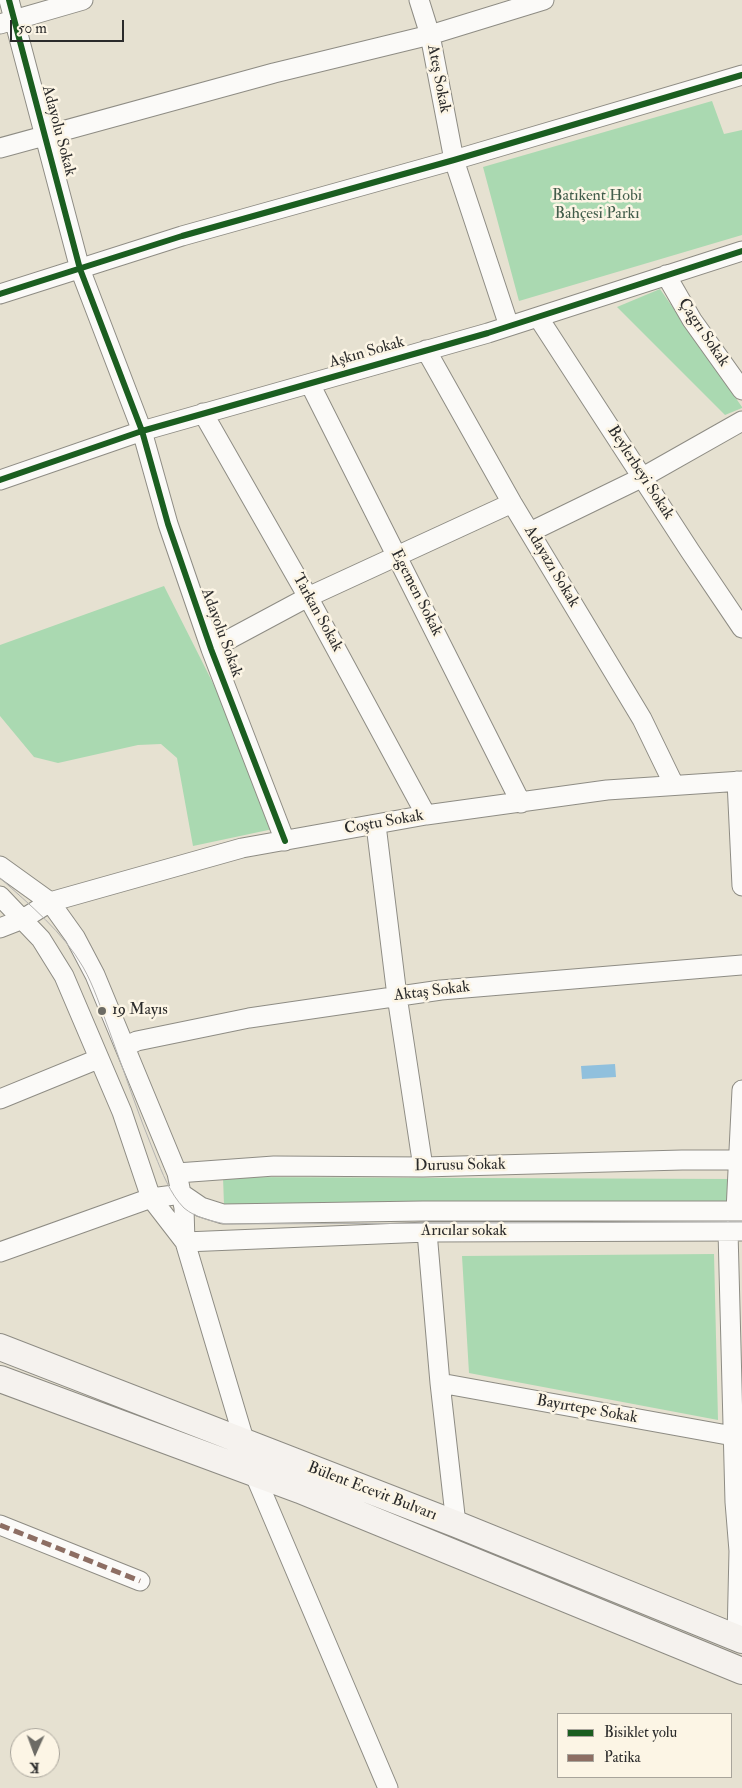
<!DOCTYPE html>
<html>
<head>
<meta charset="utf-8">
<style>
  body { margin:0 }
  #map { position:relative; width:742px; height:1788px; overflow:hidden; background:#e6e1d1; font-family:"IM FELL Double Pica",serif }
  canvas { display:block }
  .legend { position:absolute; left:557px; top:1713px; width:175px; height:65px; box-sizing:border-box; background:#fcf5e5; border:1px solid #a8a49b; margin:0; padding:6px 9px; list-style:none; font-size:15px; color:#2b2b2b }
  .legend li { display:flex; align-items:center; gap:10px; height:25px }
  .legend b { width:25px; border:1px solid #a8a49b }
  .north { position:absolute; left:10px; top:1728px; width:50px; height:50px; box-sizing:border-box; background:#fcf5e5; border:1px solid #a8a49b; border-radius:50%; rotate:182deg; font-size:14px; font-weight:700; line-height:20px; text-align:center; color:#2b2b2b }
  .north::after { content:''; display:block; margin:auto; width:18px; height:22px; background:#6c6b65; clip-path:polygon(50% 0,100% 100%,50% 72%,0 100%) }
  .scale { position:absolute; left:10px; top:20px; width:114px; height:22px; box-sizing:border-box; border:2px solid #2b2b2b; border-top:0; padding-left:6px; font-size:15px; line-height:18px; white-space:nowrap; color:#2b2b2b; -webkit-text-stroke:4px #fcf5e5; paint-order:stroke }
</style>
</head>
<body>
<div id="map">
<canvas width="742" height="1788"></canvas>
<ul class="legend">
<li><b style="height:6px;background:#1b5e20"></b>Bisiklet yolu</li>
<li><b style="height:6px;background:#8d6e63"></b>Patika</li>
</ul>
<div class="north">K</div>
<div class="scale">50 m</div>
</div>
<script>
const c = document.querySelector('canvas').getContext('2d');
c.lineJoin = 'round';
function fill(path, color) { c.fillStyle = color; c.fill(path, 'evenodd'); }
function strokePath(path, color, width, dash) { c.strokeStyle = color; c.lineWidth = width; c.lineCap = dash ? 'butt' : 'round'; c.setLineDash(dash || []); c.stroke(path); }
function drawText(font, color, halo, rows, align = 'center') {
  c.font = font + ' "IM FELL Double Pica",serif'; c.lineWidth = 5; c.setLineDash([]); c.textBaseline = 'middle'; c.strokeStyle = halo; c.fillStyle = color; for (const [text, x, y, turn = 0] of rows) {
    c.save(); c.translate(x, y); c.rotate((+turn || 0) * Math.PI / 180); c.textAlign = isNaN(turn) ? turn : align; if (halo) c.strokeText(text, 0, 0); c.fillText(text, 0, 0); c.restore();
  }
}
fill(new Path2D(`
  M712 101 724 134 742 130V235L519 301 483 167Z
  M660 289 742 407V408L725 415 617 307Z
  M164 586 223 703 273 829 193 846 177 758 161 744 138 745 58 763 34 757 0 716V645Z
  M223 1177 732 1179V1208L224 1205Z
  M714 1254 718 1420 469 1373 462 1256Z`), '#aad9b1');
fill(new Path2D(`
  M615 1064 616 1077 582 1079 581 1066Z`), '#90c0dd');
const street = new Path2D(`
  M9 0 80 269 142 431 168 524 211 649 285 841
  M419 0 430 35 454 160 509 326
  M0 24 83 0
  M0 148 274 73 430 35 544 0
  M666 275 692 320 742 390
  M0 294 182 236 454 160 742 75
  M538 317 690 551 742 628
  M426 350 512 503 642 719 674 785
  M310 384 521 803
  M203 413 308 597 426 815
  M0 480 142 431 488 333 742 251
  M530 532 643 477 742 421
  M211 649 308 597 512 503
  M737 781 742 886
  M376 825 397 996 423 1167
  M0 866 50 902 75 937 95 975 177 1173 184 1208 185 1242 245 1443
  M0 896 41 939 64 976 122 1112 151 1198 185 1242
  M0 928 23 919 50 902 242 848 426 815 607 790 742 781
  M126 1046 137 1041 249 1018 441 990 742 965
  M0 1099 98 1059
  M177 1173 274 1166 423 1167 682 1160H742
  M736 1211 742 1090
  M728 1231 735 1502 739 1551 737 1638
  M427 1232 440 1383 456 1524
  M185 1242 427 1232 742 1231
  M0 1252 151 1198 182 1194 201 1207 223 1214 423 1211H742
  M440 1383 733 1436
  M254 1473 388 1788
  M0 1525 140 1581`);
const secondary = new Path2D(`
  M0 1347 456 1524 742 1640
  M0 1379 300 1490 742 1671`);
strokePath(street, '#8e8c84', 21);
strokePath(secondary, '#8e8c84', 28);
strokePath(street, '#fbfaf8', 19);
strokePath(secondary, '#f5f2ee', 26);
strokePath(new Path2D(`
  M0 878C30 905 63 932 83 967 94 986 101 1009 109 1030 124 1071 138 1114 155 1155 162 1172 170 1194 184 1208 196 1218 211 1221 226 1224L742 1222`), '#b3b2b0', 1);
strokePath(new Path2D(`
  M0 1525 140 1581`), '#8d6e63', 5, [10, 5]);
strokePath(new Path2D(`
  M9 0 80 269 142 431 168 524 211 649 285 841
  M0 294 182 236 454 160 742 75
  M0 480 142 431 488 333 742 251`), '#1b5e20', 6);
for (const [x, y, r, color] of [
  [102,1011,5,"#6c6b65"]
]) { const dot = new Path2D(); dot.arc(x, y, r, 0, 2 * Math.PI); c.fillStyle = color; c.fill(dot); strokePath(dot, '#fcf5e5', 2); }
drawText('16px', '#2b2b2b', '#fcf5e5', [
  ["Ateş Sokak",438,79,79],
  ["Adayolu Sokak",58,131,75],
  ["Çagrı Sokak",703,333,56],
  ["Aşkın Sokak",367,353,-16],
  ["Beylerbeyi Sokak",640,473,57],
  ["Adayazı Sokak",551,567,59],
  ["Egemen Sokak",416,593,63],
  ["Tarkan Sokak",317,613,61],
  ["Adayolu Sokak",221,633,70],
  ["Coştu Sokak",384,823,-10],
  ["Aktaş Sokak",432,992,-7],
  ["Durusu Sokak",460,1166,-1],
  ["Arıcılar sokak",464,1232],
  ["Bayırtepe Sokak",587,1410,10],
  ["Bülent Ecevit Bulvarı",372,1492,21]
]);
drawText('16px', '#425d4b', '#fcf5e5', [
  ["Batıkent Hobi",597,197],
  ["Bahçesi Parkı",597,215]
]);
drawText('16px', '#2b2b2b', '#fcf5e5', [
  ["19 Mayıs",112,1011]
], 'left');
</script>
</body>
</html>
